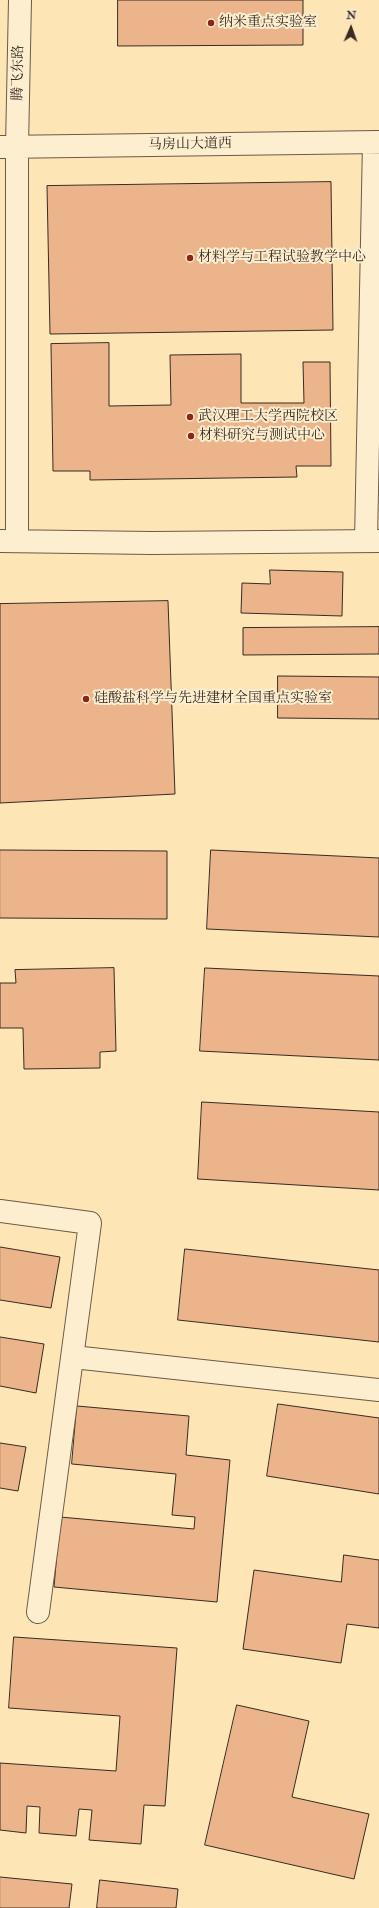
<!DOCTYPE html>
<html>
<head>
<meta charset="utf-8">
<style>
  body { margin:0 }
  #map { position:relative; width:379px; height:1908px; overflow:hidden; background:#fee5b6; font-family:"IM FELL Double Pica",serif }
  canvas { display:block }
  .north { position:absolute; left:331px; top:8px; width:40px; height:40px; -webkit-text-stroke:3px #feeed0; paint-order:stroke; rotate:2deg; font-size:11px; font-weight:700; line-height:16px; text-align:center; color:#392b23 }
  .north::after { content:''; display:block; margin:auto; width:14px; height:18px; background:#392b23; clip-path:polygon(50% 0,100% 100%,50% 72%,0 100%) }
</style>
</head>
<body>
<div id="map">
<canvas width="379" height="1908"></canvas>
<div class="north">N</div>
</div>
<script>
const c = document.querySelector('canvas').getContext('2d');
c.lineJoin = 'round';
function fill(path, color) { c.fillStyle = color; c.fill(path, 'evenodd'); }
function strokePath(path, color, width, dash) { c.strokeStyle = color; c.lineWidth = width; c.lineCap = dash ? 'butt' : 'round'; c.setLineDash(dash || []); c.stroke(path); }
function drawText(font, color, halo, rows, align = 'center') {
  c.font = font + ' "IM FELL Double Pica","Noto Serif SC",serif'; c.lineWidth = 4; c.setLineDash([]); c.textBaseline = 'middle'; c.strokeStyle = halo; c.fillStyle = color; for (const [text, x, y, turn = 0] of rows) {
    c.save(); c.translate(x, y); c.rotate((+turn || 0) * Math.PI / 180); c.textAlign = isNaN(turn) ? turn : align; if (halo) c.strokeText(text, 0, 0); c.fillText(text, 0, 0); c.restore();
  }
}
const building = new Path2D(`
  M118 0H303V45L118 46Z
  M331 182 333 330 50 334 47 186Z
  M109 343V406L171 405 170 355 241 354V403H304L303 362H330L331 466H296L297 477 90 480V471H53L51 344Z
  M270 570 343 572 342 616 241 613 242 583 270 584Z
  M168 601 175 794 0 803V604Z
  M379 627V654L243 655V628Z
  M278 676 379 677V719L278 718Z
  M0 850 167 851V919L0 918Z
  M211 850 379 858V937L207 929Z
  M114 968 116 1051 100 1052V1068L24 1069 23 1028H0V983H16L15 970Z
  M205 968 379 976V1060L200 1051Z
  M202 1102 379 1112V1190L198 1179Z
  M0 1247 60 1257 51 1308 0 1300Z
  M185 1249 379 1270V1342L178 1320Z
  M0 1337 44 1344 36 1393 0 1386Z
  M278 1404 379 1418V1494L267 1476Z
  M77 1406 189 1416 186 1455 230 1460 217 1602 54 1587 60 1517 194 1529 195 1517 172 1515 176 1474 72 1464Z
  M0 1443 26 1447 18 1491 0 1488Z
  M344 1555 379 1560V1628L347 1624 341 1663 243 1649 254 1570 341 1582Z
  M14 1637 177 1648 165 1806 144 1805 141 1844 89 1840 92 1810 79 1809 76 1836 39 1833 40 1807 27 1806 26 1833 0 1830V1763L116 1771 120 1716 9 1708Z
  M237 1705 309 1721 292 1797 369 1814 354 1879 205 1845Z
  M0 1877 72 1884 69 1908H0Z
  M100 1880 178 1889 176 1908H97Z`);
fill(building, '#ebb48a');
strokePath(building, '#392b23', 1);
const minor = new Path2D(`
  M0 147 379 142
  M0 541 152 543 379 541
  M17 541V147L20 0
  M366 541 374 142
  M0 1211 90 1223 38 1612
  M73 1357 379 1390`);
strokePath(minor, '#6a5a48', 24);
strokePath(minor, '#feeed0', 22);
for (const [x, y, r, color] of [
  [211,23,4,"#8f2418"],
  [190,258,4,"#8f2418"],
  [190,417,4,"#8f2418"],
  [191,436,4,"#8f2418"],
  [86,699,4,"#8f2418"]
]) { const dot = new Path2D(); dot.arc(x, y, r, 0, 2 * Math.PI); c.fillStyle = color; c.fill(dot); strokePath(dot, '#feeed0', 1.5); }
drawText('14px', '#392b23', '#feeed0', [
  ["纳米重点实验室",219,23],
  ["材料学与工程试验教学中心",198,258],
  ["武汉理工大学西院校区",198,417],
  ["材料研究与测试中心",199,436],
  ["硅酸盐科学与先进建材全国重点实验室",94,699]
], 'left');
drawText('14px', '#392b23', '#feeed0', [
  ["腾飞东路",19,73,-89],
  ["马房山大道西",190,145,-1]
]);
</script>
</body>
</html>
